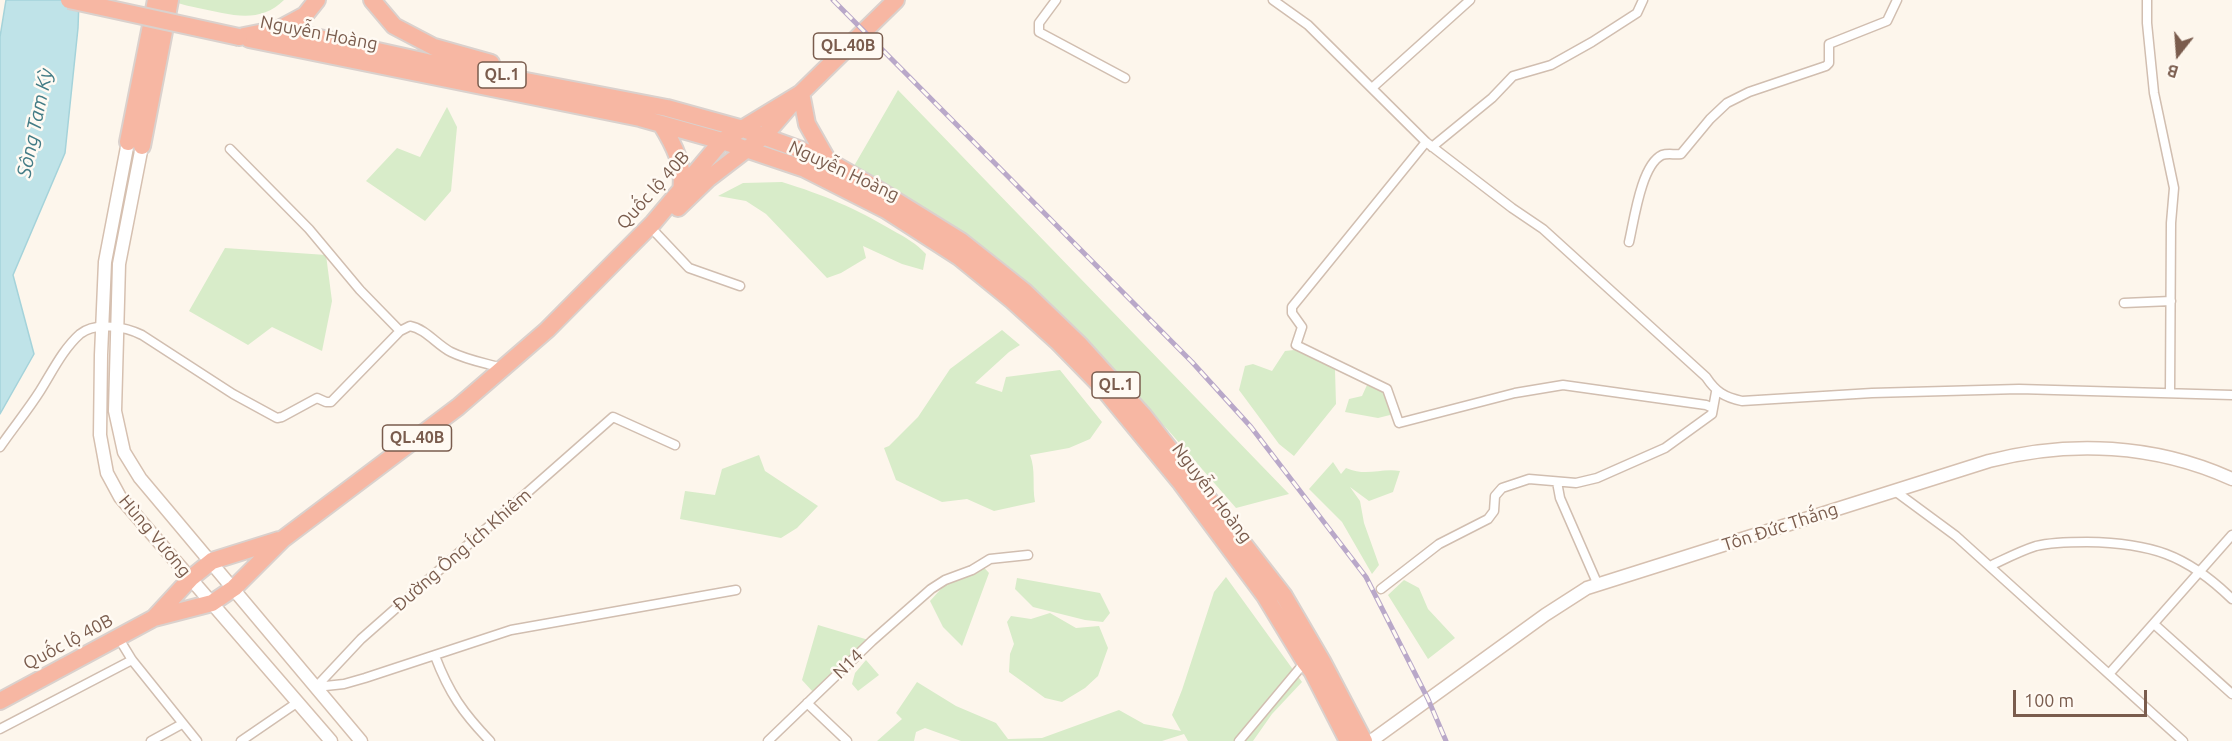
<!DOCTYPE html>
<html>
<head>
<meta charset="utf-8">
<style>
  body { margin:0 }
  #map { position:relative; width:2232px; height:741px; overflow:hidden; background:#fdf6ec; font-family:Ubuntu,sans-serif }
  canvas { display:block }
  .north { position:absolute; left:2148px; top:24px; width:60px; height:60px; -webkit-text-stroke:4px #fffaf3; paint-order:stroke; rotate:197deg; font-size:16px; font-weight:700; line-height:24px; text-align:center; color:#7a5c4d }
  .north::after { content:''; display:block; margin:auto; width:21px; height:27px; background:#7a5c4d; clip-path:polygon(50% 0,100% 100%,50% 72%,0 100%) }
  .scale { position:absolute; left:2013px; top:690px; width:134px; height:27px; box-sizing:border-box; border:3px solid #7a5c4d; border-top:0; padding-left:8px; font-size:18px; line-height:21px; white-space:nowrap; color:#7a5c4d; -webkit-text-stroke:4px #fffaf3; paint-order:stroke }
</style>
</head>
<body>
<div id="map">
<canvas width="2232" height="741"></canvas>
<div class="north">B</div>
<div class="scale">100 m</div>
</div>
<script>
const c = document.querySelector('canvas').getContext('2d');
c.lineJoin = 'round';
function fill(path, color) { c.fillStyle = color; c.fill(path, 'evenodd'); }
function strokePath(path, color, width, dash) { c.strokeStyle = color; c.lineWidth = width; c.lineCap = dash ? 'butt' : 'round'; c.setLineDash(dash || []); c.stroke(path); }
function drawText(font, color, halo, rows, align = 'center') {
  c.font = font + ' Ubuntu,sans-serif'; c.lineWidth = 5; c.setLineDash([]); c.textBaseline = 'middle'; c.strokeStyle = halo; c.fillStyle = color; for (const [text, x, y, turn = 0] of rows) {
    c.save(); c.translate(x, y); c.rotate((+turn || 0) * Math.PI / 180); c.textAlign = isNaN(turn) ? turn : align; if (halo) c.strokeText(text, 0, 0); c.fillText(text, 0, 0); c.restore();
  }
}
fill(new Path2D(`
  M172 0H284C259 25 229 14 198 8 190 6 177 4 172 0Z
  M898 90 1289 494 1236 508 1168 430 1061 317 954 227 854 166Z
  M447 107 457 127 451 191 425 221 366 181 397 148 420 157Z
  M782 182C824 195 855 208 892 230 905 237 917 244 926 254L923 270 902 264 863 246 866 258 841 273 827 278 766 214 746 201 718 196 743 183Z
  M225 248 326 255 332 301 322 351 272 327 248 345 189 311Z
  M1002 330 1020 345 1009 352 975 383 1002 392 1006 377 1060 370 1102 422 1090 439 1069 448 1030 455C1036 470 1032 486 1035 502L994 511 967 499 942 502 896 480 884 448 889 446 918 417 950 369Z
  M1294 350 1310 357 1328 359 1335 370 1336 404 1294 456 1279 444 1239 390 1245 366 1253 364 1272 371 1285 351Z
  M1367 385 1384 386 1392 409 1390 415 1378 418 1345 412 1349 399 1362 396Z
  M759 455 765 471 818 506 797 528 781 538 680 519 685 491 715 495 722 469Z
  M1333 462 1341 474 1346 468C1367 477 1379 468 1400 471L1393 492 1369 501 1350 487 1360 501 1364 523 1379 565 1372 574 1342 522 1309 489Z
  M978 561 989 573 962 646 943 627 930 601 948 581Z
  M1226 577 1302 682 1272 714 1253 741H1188L1184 734 1162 741H961L925 728 916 732 914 741H877L902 719 896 713 917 682 956 706 996 723 1008 739 1042 738 1119 710 1144 724 1181 731 1172 715 1182 690 1214 592Z
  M1017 578 1100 593 1110 613 1103 622 1085 620 1033 607 1015 589Z
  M1404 580 1419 588 1428 609 1455 638 1428 659 1388 595Z
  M1050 613 1076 628 1099 626 1108 648 1098 676 1085 688 1062 702 1045 698 1009 672 1010 654 1014 644 1007 622 1011 616 1031 619Z
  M818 625 872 641 830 681 825 680 813 692 802 680Z
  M866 660 879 675 858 691 852 684 855 673Z`), '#d8ecc9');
const water = new Path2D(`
  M6 0H79L78 28 65 153 13 275 34 354 0 414V37Z`);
fill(water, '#bfe3e8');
strokePath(water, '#a5d3da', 1.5);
const street = new Path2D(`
  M1056 0 1039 23V32L1125 78
  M1273 0 1308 25 1426 142 1512 208 1543 229 1706 377C1716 392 1724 397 1742 401L1872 393 2019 389 2232 395
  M2147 0V23L2154 93 2174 188 2171 223 2170 392
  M1372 88 1470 0
  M1426 142 1292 307V313L1302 327 1296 345 1387 389 1399 423 1515 393 1563 385 1706 405 1713 408
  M1432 147 1492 98 1513 76 1551 65 1592 42 1637 13 1643 0
  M230 149 309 229 360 290 400 331
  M655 232 689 268 740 286
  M1629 242C1634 221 1641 165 1662 155 1668 153 1675 155 1681 154L1710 119 1727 103 1749 92 1826 66 1829 63V44L1887 21 1897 0
  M2124 303 2171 301
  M0 447C13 428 28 410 40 391 52 372 63 349 80 334 96 321 126 327 142 335L233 394 277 418 282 417 317 398 326 402H331L400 331 410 326C426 329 437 345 451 352 467 360 485 363 502 368
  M1557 482 1560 498 1598 585
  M1895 491 1956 536 2183 741
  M1990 566C2005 559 2020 551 2036 546 2052 542 2070 542 2087 542 2150 543 2186 554 2232 599
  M1381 589 1439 544 1488 519 1494 511 1495 496 1502 488 1529 479 1576 483 1597 478 1665 448 1712 414 1716 392
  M2154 624 2232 694
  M118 637 132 660 197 741
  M435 656C449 693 463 713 490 741
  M2109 674 2232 535
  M316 687 361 639 613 417 675 445
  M316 687 344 684 365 678 511 630 736 590
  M807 703 847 741
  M0 729 132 660
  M151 741 182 724
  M241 741 298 702
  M768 741 872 641 931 589 945 580 972 570 990 559 1028 555
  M1239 741 1305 662`);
const secondary = new Path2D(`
  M128 142 105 262 101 355 100 435 107 473 120 497 331 741
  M142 146 119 264 115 411 124 452 140 478 361 741
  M1371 741 1545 615 1587 588 1989 461C2070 440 2155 444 2232 479`);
const highway = new Path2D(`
  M372 0 394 26 434 47 491 63
  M279 29 305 15 317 0
  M239 37 279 29 427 62 667 108 743 129 801 150 828 161 877 189 961 241 1024 291 1080 345 1143 415 1284 596 1322 661 1364 741
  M249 39 640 118 722 141 805 169 886 210 959 257 1013 301 1057 341 1102 387 1181 483 1265 596 1305 662 1312 671 1348 741
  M801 93 807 124 828 161
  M661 124C674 145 685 166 681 191
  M128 142 156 0
  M142 146 170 0
  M678 208 708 179 764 136 801 93 896 0
  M154 618 191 578 212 561 279 540
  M0 701 154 618 212 603 234 588 283 539 458 407 547 330 653 223 722 141 801 93`);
strokePath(street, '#d1beb0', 11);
strokePath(secondary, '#d6c0b0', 15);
strokePath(highway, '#dad1cd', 20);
strokePath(street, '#fff', 8);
strokePath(secondary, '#fff', 12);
strokePath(highway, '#f7b7a3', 16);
const rail = new Path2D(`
  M833 0 1192 362 1251 427 1366 577 1428 699 1446 741`);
strokePath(rail, '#b9a8c9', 5);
strokePath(rail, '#fffaf3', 3, [9]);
const highwayBridge = new Path2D(`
  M69 0 239 37`);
strokePath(highwayBridge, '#dad1cd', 20, []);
strokePath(highwayBridge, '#f7b7a3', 16);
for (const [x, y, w] of [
  [848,46,69],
  [502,75,48],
  [1116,385,48],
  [417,438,69]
]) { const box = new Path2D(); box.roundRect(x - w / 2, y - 13, w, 26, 4.5); c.fillStyle = '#fffaf3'; c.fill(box); strokePath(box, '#7a5c4d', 1.5); }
drawText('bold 16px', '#7a5c4d', null, [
  ["QL.40B",848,46],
  ["QL.1",502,75],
  ["QL.1",1116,385],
  ["QL.40B",417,438]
]);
drawText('18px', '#7a5c4d', '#fffaf3', [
  ["Nguyễn Hoàng",319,33,11],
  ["Nguyễn Hoàng",844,171,25],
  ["Quốc lộ 40B",653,190,-48],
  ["Nguyễn Hoàng",1212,493,53],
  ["Tôn Đức Thắng",1780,527,-18],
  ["Hùng Vương",155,536,50],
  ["Đường Ông Ích Khiêm",462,550,-41],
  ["Quốc lộ 40B",68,642,-28],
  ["N14",848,664,-44]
]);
drawText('italic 20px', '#437c86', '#fffaf3', [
  ["Sông Tam Kỳ",35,123,-78]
]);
</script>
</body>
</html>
